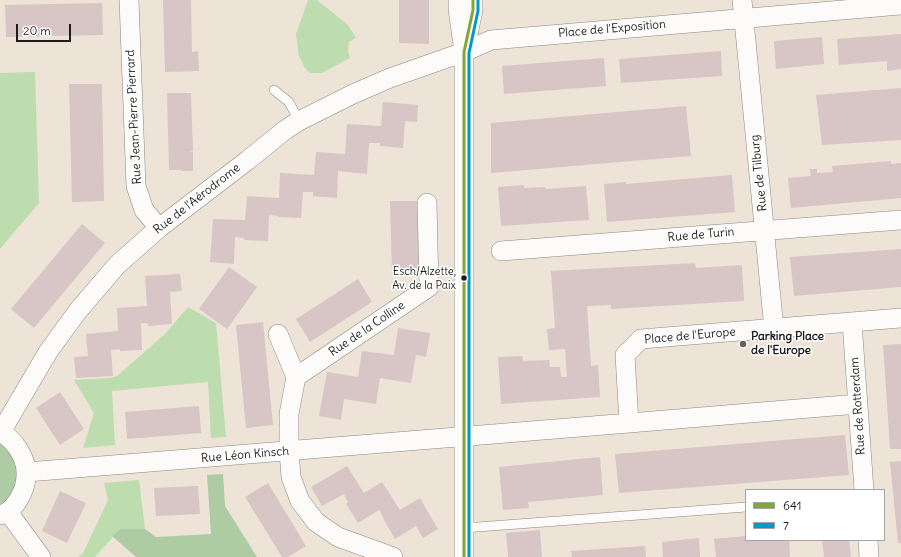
<!DOCTYPE html>
<html>
<head>
<meta charset="utf-8">
<style>
  body { margin:0 }
  #map { position:relative; width:901px; height:557px; overflow:hidden; background:#ede4d7; font-family:Delius,sans-serif }
  canvas { display:block }
  .legend { position:absolute; left:745px; top:489px; width:140px; height:52px; box-sizing:border-box; background:#fff; border:1px solid #a4a4a4; margin:0; padding:5px 7px; list-style:none; font-size:12px; color:#1c1c1c }
  .legend li { display:flex; align-items:center; gap:8px; height:20px }
  .legend b { width:20px; border:1px solid #a4a4a4 }
  .scale { position:absolute; left:16px; top:24px; width:55px; height:18px; box-sizing:border-box; border:2px solid #1c1c1c; border-top:0; padding-left:5px; font-size:12px; line-height:14px; white-space:nowrap; color:#1c1c1c; -webkit-text-stroke:3px #fff; paint-order:stroke }
</style>
</head>
<body>
<div id="map">
<canvas width="901" height="557"></canvas>
<ul class="legend">
<li><b style="height:5px;background:#81a736"></b>641</li>
<li><b style="height:5px;background:#09c"></b>7</li>
</ul>
<div class="scale">20 m</div>
</div>
<script>
const c = document.querySelector('canvas').getContext('2d');
c.lineJoin = 'round';
function fill(path, color) { c.fillStyle = color; c.fill(path, 'evenodd'); }
function strokePath(path, color, width, dash) { c.strokeStyle = color; c.lineWidth = width; c.lineCap = dash ? 'butt' : 'round'; c.setLineDash(dash || []); c.stroke(path); }
function drawText(font, color, halo, rows, align = 'center') {
  c.font = font + ' Delius,sans-serif'; c.lineWidth = 3; c.setLineDash([]); c.textBaseline = 'middle'; c.strokeStyle = halo; c.fillStyle = color; for (const [text, x, y, turn = 0] of rows) {
    c.save(); c.translate(x, y); c.rotate((+turn || 0) * Math.PI / 180); c.textAlign = isNaN(turn) ? turn : align; if (halo) c.strokeText(text, 0, 0); c.fillText(text, 0, 0); c.restore();
  }
}
fill(new Path2D(`
  M308 0H317L348 25 356 38 349 42 348 51 350 58 322 73H310L305 68 299 56 296 34Z
  M35 72 39 203 0 249V73Z
  M188 307 216 323 226 437 211 438 208 382 112 391 115 445 83 448 94 413 74 380 109 378 117 376 165 334Z
  M139 480 145 529H120L95 557H78L83 553 108 500 104 483Z`), '#beddaf');
fill(new Path2D(`
  M0 432 27 472 0 515Z
  M223 474 225 506 257 557H136L112 536 120 529H145L156 537 211 534 207 475Z`), '#adcca4');
fill(new Path2D(`
  M163 0H191L192 52 198 51 199 71 165 72Z
  M399 0H429V44L399 43Z
  M102 3 103 35 6 37 5 5Z
  M901 34V69L887 71V61L839 65 837 39Z
  M822 37 824 64 776 69 774 41Z
  M721 51 722 76 621 83 619 59Z
  M604 58 606 86 504 94 502 66Z
  M69 84H102L104 201 72 202Z
  M901 88V140L822 145 816 95Z
  M167 93H191L193 151 188 152H193V171H181V170H169Z
  M383 102 418 105 417 122 405 121 403 148 380 146V143H369L367 174 338 171 337 198 313 196V192H303L301 218 278 217V216L269 215 268 241 244 240V238L235 237 234 264 210 262 213 219 245 220 247 196 279 198 280 173 314 175 316 152 345 154 347 124 381 126Z
  M686 106 691 156 491 173V123Z
  M891 161V164L901 163V198L791 208 788 178 811 176 810 169H817V173L833 172 832 166Z
  M732 175 735 212 607 222 604 184 626 182V184Z
  M524 185V188L545 187 546 189 586 186 589 220 501 226 498 187Z
  M390 201H417L419 274 392 275Z
  M82 224 105 243 34 328 11 309Z
  M901 249V287L794 296 790 257Z
  M695 263 696 268 742 265 744 301 611 309V305L587 306 591 366 598 365 600 397 501 404 498 357 522 356 523 361 549 360 550 367H560L561 377H567L565 349 549 350 547 329 555 328 551 271Z
  M229 267 257 287 227 329 199 309Z
  M180 274 182 291 170 292 172 324 148 326V323H141L142 350 120 351V349L111 350 113 376 76 378 74 357 88 356 86 334 118 331 117 308 147 306 145 276Z
  M358 279 372 302 310 342 296 319Z
  M263 322 273 425 246 428 236 325Z
  M398 328 430 333 426 357 416 355 411 383 380 378 376 404 344 399 341 420 319 416 327 372 358 377 362 351 394 355Z
  M901 344V449H890L883 345Z
  M60 392 84 429 60 445 36 408Z
  M199 406 201 433 127 439 125 412Z
  M845 435 849 475 619 493 615 454Z
  M600 457 603 495 528 502 529 508 503 510 499 467Z
  M901 461V543H898L890 462Z
  M347 466 364 493 382 482 400 510 420 498 438 529 423 538 416 526 395 539 384 520V519L379 510 358 523 346 504 348 502 344 494 322 506 311 487Z
  M268 483 306 546 288 557H282L245 497Z
  M198 486 200 514 156 516 154 488Z
  M60 491 86 503 67 543 42 531Z
  M540 530 542 557H508L506 533Z
  M746 536V540H789L790 557H716L714 539Z
  M699 538 700 557H663L662 542Z
  M822 540H849L851 557H824Z
  M645 546 646 557H572L571 551Z`), '#d8c5c6');
const service = new Path2D(`
  M274 90 289 102 299 121
  M464 528 746 507`);
const minor = new Path2D(`
  M129 0 136 186 144 210 159 228
  M458 0V9L464 52V557
  M742 0 774 329
  M467 39 473 10V0
  M501 251 901 220
  M852 322 864 490
  M278 334 296 377 289 414V451L291 477 300 501 316 522 338 537 393 557
  M296 377 429 287 427 203
  M858 404 629 423 625 355 641 339 901 318
  M0 432C13 438 26 457 26 472 27 487 19 502 9 511 6 513 3 514 0 515
  M1 432 48 352 77 312 117 265 159 228 248 160 285 130 299 121 353 94 390 78 464 52 491 40 901 5
  M27 472 629 423
  M8 512 41 557
  M868 540 869 557`);
strokePath(service, '#8b8680', 10);
strokePath(minor, '#8b8680', 20);
strokePath(service, '#fcfbf9', 9);
strokePath(minor, '#fcfbf9', 19);
strokePath(new Path2D(`
  M464 557V52L473 10V0`), '#81a736', 3);
strokePath(new Path2D(`
  M469 557V53L478 11V0`), '#09c', 3);
for (const [x, y, r, color] of [
  [464,278,3.5,"#1c1c1c"],
  [743,344,4,"#65625d"]
]) { const dot = new Path2D(); dot.arc(x, y, r, 0, 2 * Math.PI); c.fillStyle = color; c.fill(dot); strokePath(dot, '#fff', 1.5); }
drawText('11px', '#1c1c1c', '#fff', [
  ["Esch/Alzette,",456,272],
  ["Av. de la Paix",456,286]
], 'right');
drawText('12px', '#1c1c1c', '#fff', [
  ["Place de l'Exposition",612,29,-5],
  ["Rue Jean-Pierre Pierrard",134,117,-93],
  ["Rue de Tilburg",759,173,-96],
  ["Rue de l'Aérodrome",197,199,-38],
  ["Rue de Turin",701,235,-5],
  ["Rue de la Colline",367,329,-34],
  ["Place de l'Europe",690,336,-5],
  ["Rue de Rotterdam",858,406,-94],
  ["Rue Léon Kinsch",245,455,-5]
]);
drawText('bold 12px', '#1c1c1c', '#fff', [
  ["Parking Place",751,337],
  ["de l'Europe",751,351]
], 'left');
</script>
</body>
</html>
